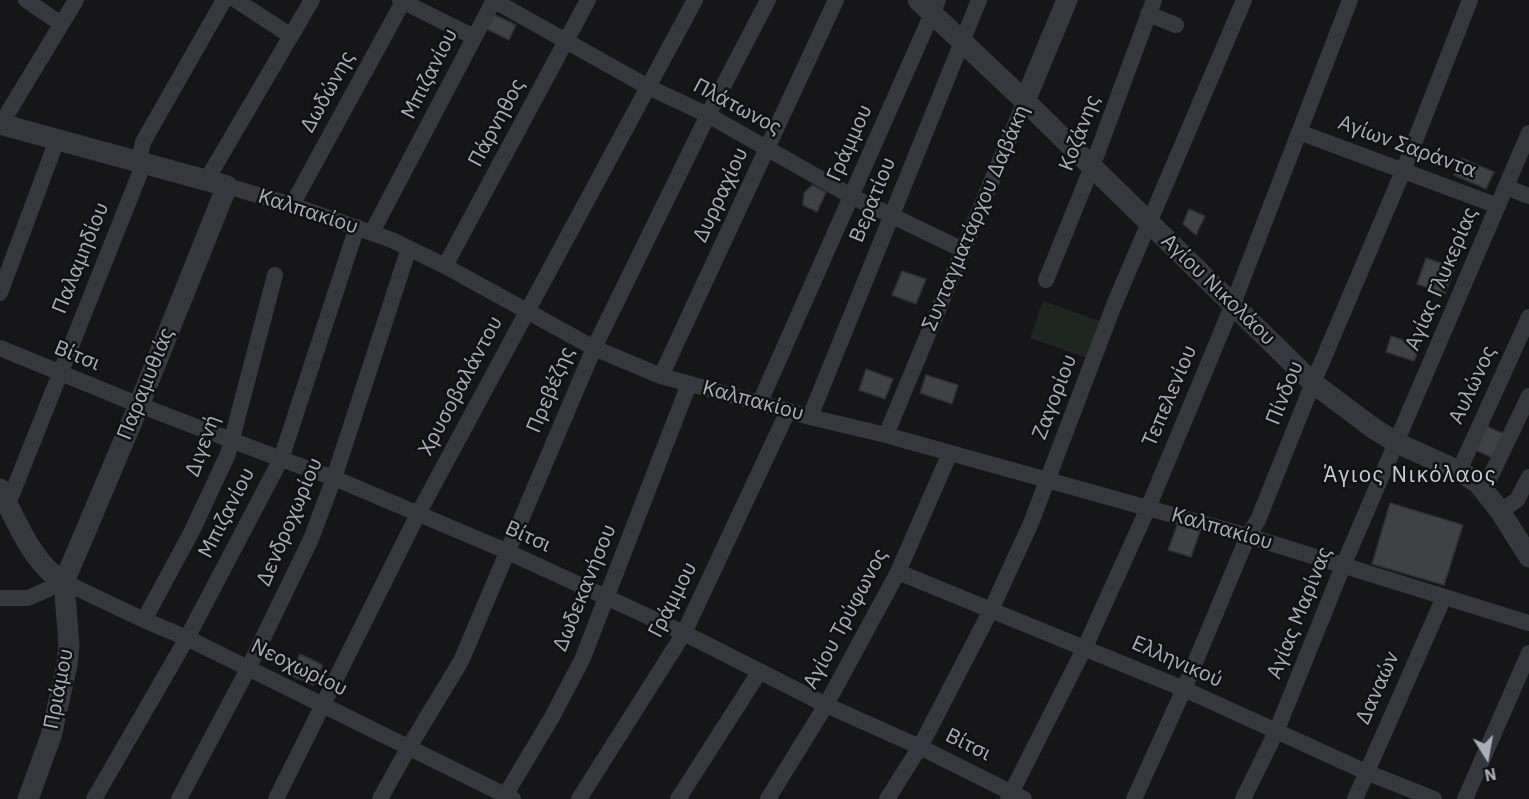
<!DOCTYPE html>
<html>
<head>
<meta charset="utf-8">
<style>
  body { margin:0 }
  #map { position:relative; width:1529px; height:799px; overflow:hidden; background:#161618; font-family:"IBM Plex Sans",sans-serif }
  canvas { display:block }
  .north { position:absolute; left:1457px; top:727px; width:60px; height:60px; -webkit-text-stroke:4px #111113; paint-order:stroke; rotate:169deg; font-size:16px; font-weight:700; line-height:24px; text-align:center; color:#a8adb8 }
  .north::after { content:''; display:block; margin:auto; width:21px; height:27px; background:#a8adb8; clip-path:polygon(50% 0,100% 100%,50% 72%,0 100%) }
</style>
</head>
<body>
<div id="map">
<canvas width="1529" height="799"></canvas>
<div class="north">N</div>
</div>
<script>
const c = document.querySelector('canvas').getContext('2d');
c.lineJoin = 'round';
function fill(path, color) { c.fillStyle = color; c.fill(path, 'evenodd'); }
function strokePath(path, color, width, dash) { c.strokeStyle = color; c.lineWidth = width; c.lineCap = dash ? 'butt' : 'round'; c.setLineDash(dash || []); c.stroke(path); }
function drawText(font, color, halo, rows, align = 'center') {
  c.font = font + ' "IBM Plex Sans",sans-serif'; c.lineWidth = 5; c.setLineDash([]); c.textBaseline = 'middle'; c.strokeStyle = halo; c.fillStyle = color; for (const [text, x, y, turn = 0] of rows) {
    c.save(); c.translate(x, y); c.rotate((+turn || 0) * Math.PI / 180); c.textAlign = isNaN(turn) ? turn : align; if (halo) c.strokeText(text, 0, 0); c.fillText(text, 0, 0); c.restore();
  }
}
fill(new Path2D(`
  M1043 301 1100 321 1087 358 1030 338Z`), '#1e261f');
const building = new Path2D(`
  M495 15 516 25 509 40 487 29Z
  M1461 158 1494 172 1486 189 1454 175Z
  M812 185 826 192 817 212 803 205 804 193Z
  M1189 209 1205 216 1196 235 1183 224Z
  M1426 258 1455 268 1445 294 1417 284Z
  M902 271 926 279 916 304 892 295Z
  M1391 336 1420 346 1414 361 1386 352Z
  M866 369 893 379 885 399 859 390Z
  M926 375 958 385 952 404 920 393Z
  M1484 425 1504 434 1493 458 1473 449Z
  M1390 503 1463 525 1444 585 1372 564Z
  M1178 523 1200 531 1191 557 1168 550Z
  M300 654 323 665 313 685 290 675Z`);
fill(building, '#404145');
strokePath(building, '#303034', 1.5);
strokePath(new Path2D(`
  M26 0 61 24
  M236 0 291 36
  M400 0 474 37
  M493 0 648 87 708 115 851 196 963 250
  M1148 14 1176 25
  M1 124 76 0
  M1299 132 1498 206
  M139 161 143 142 224 0
  M206 181 312 0
  M227 186 292 205 392 240 445 266 594 348 661 376 810 417 886 435 1248 536 1529 623
  M1506 187 1529 196
  M292 205 404 0
  M372 232 494 0
  M445 266 588 0
  M1046 280 1092 167 1154 0
  M0 293 57 140
  M0 348 139 405 281 459 334 478 506 551 684 633 826 705 920 747 1024 799
  M661 376 836 0
  M760 402 938 0
  M810 417 979 0
  M886 435 1025 101
  M1459 471 1529 317
  M1484 490 1529 396
  M1 506 10 499 144 163
  M1500 511 1517 500 1529 477
  M898 572 1184 689 1366 772 1434 799
  M0 598H28L64 582 144 620 187 638 513 799
  M144 620 192 531 228 454 275 275
  M94 799 187 638 281 459 357 227
  M179 799 248 669 311 539 334 478 409 248
  M276 799 418 514 695 0
  M380 799 409 747 461 661 594 348 708 115 768 0
  M503 799 552 717 582 660 689 384
  M579 799 684 633 788 411
  M678 799 760 671
  M768 799 826 705 898 572 950 453
  M887 799 920 747 991 610 1031 523 1114 305 1244 0
  M1008 799 1085 647 1148 508 1233 304 1350 0
  M1134 799 1184 689 1248 536 1258 520 1313 383 1404 169 1470 0
  M1243 799 1276 732 1343 566 1529 133
  M1355 799 1444 597
  M1465 799 1529 653`), '#37383d', 16);
strokePath(new Path2D(`
  M918 0 1025 101 1313 383 1373 428 1397 443 1459 471 1478 483 1500 511 1529 557
  M1025 101 1067 0
  M0 124 227 186 139 405 64 582 69 645 67 665 51 736 28 799
  M0 489C15 519 34 566 64 582`), '#37383d', 21);
drawText('21px', '#a8adb8', '#111113', [
  ["Μπιζανίου",430,74,-63],
  ["Δωδώνης",328,92,-61],
  ["Πλάτωνος",737,107,28],
  ["Πάρνηθος",497,123,-62],
  ["Κοζάνης",1080,133,-69],
  ["Γράμμου",850,143,-66],
  ["Αγίων Σαράντα",1407,147,20],
  ["Δυρραχίου",721,195,-65],
  ["Βερατίου",873,200,-68],
  ["Καλπακίου",308,212,18],
  ["Συνταγματάρχου Δαβάκη",976,218,-67],
  ["Παλαμηδίου",81,258,-68],
  ["Αγίας Γλυκερίας",1442,279,-67],
  ["Αγίου Νικολάου",1218,290,44],
  ["Βίτσι",77,356,22],
  ["Παραμυθιάς",146,384,-68],
  ["Αυλώνος",1473,385,-65],
  ["Χρυσοβαλάντου",461,386,-62],
  ["Πρεβέζης",551,390,-67],
  ["Πίνδου",1285,393,-68],
  ["Τεπελενίου",1170,396,-67],
  ["Ζαγορίου",1055,397,-69],
  ["Καλπακίου",753,401,15],
  ["Διγενή",203,446,-70],
  ["Μπιζανίου",227,513,-63],
  ["Δενδροχωρίου",290,522,-67],
  ["Καλπακίου",1222,529,16],
  ["Βίτσι",528,537,24],
  ["Δωδεκανήσου",585,588,-68],
  ["Γράμμου",673,600,-63],
  ["Αγίας Μαρίνας",1300,613,-68],
  ["Αγίου Τρύφωνος",846,619,-62],
  ["Ελληνικού",1177,662,24],
  ["Νεοχωρίου",299,668,26],
  ["Δαναών",1378,688,-66],
  ["Πριάμου",59,689,-79],
  ["Βίτσι",968,745,26]
]);
c.letterSpacing = '1.5px';
drawText('22px', '#c9ccd4', '#111113', [
  ["Άγιος Νικόλαος",1410,476]
]);
c.letterSpacing = '0px';
</script>
</body>
</html>
